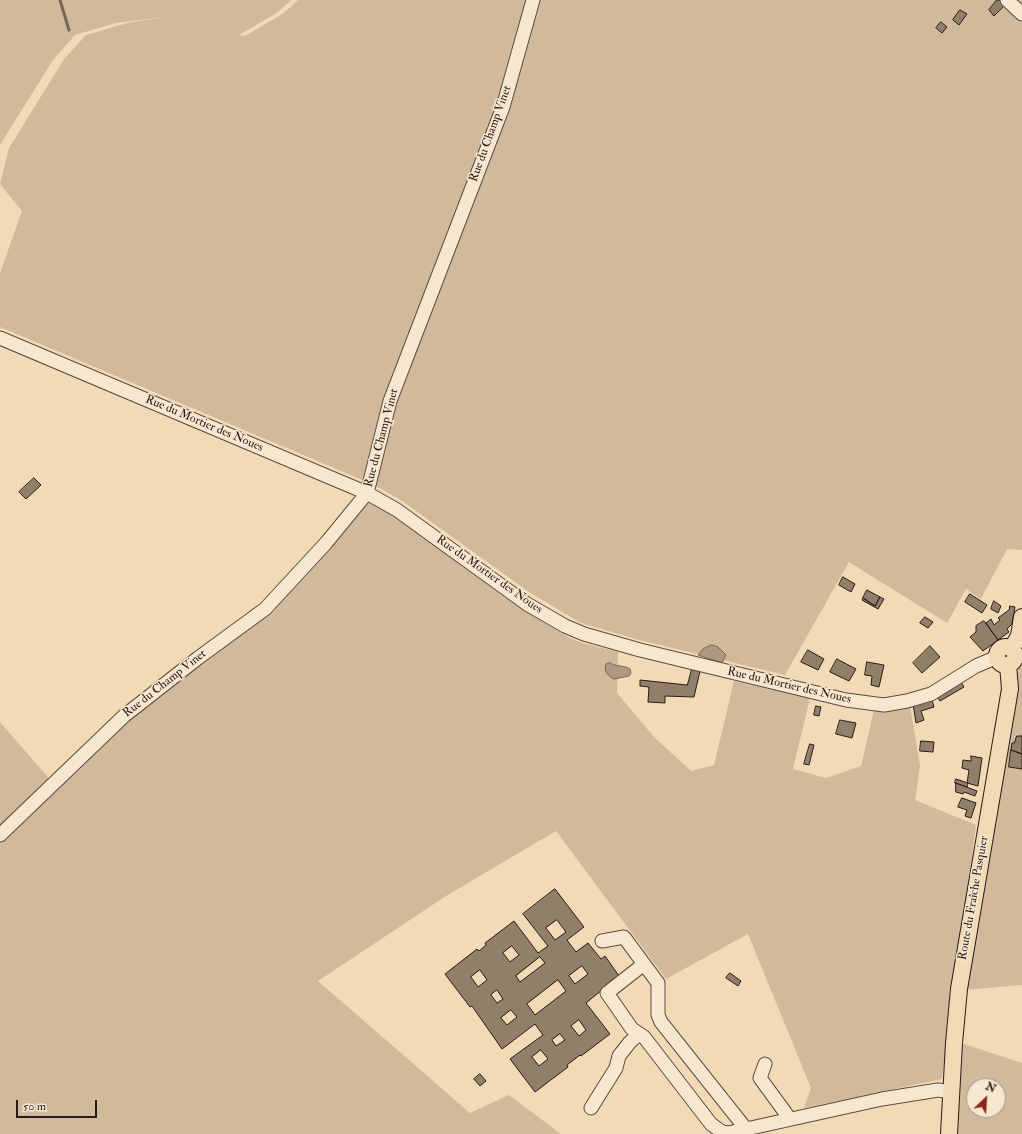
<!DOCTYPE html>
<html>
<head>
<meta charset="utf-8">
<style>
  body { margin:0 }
  #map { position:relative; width:1022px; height:1134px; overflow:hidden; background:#f3dab6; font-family:"IM FELL Double Pica",serif }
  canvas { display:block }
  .north { position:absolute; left:966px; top:1078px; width:40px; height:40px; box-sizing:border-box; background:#f7e7d0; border:1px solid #a49686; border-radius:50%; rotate:25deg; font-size:11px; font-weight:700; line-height:16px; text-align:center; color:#281c16 }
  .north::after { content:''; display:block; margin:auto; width:14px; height:18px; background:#8f2418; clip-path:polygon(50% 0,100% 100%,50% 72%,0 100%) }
  .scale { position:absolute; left:16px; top:1100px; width:81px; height:18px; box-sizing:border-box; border:2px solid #281c16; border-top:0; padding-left:5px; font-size:12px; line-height:14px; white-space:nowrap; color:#281c16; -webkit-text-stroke:3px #f7e7d0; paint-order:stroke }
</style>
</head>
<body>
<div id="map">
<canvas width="1022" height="1134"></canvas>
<div class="north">N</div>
<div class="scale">50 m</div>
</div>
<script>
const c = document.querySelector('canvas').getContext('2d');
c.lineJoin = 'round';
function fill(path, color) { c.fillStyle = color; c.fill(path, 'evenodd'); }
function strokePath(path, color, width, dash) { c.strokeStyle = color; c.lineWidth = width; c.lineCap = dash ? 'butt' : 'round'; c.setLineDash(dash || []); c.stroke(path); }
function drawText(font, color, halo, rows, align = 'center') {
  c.font = font + ' "IM FELL Double Pica",serif'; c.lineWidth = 3; c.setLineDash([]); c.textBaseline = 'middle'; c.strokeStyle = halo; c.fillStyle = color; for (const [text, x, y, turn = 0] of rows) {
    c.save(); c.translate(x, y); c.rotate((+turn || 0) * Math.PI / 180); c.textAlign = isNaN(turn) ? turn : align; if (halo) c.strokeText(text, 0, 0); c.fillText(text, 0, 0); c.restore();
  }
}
fill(new Path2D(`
  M0 0H291L277 13 239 35 245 36 284 13 298 0H1022V550L1007 549 981 599 966 589 947 623 849 562 785 675 639 640 581 623 529 592 401 500 372 484 0 327V273L22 211 0 184 9 148 64 59 86 35 127 23 164 17 116 23 75 35 53 60 0 145Z
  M369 501C431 535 481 586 542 621 553 628 565 636 577 641 590 646 605 648 618 652L617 693 655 738 691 771 714 765 734 681 810 698 793 769 826 778 861 766 874 710 910 705 920 766 915 800 976 825 942 1079 804 1108 811 1088 748 934 666 979 556 831 446 896 318 981 470 1113 509 1095 561 1134H0V722L53 783 265 609Z
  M1022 652V985L964 990 1021 656Z
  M961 1043 1022 1063V1134H955ZM974 1086H998V1110H974Z`), '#d0ba9b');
const water = new Path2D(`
  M712 645 718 647 726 655 722 663 698 655 703 649Z
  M610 663C617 667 624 665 630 669L631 673 629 676 614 679C607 675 604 672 606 664Z`);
fill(water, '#ae9980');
strokePath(water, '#786756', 1);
strokePath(new Path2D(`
  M60 0 69 30`), '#786756', 3);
const building = new Path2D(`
  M997 0H1003L1007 3 994 16 989 10Z
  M960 10 967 14 959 25 953 20Z
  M941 22 947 27 942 33 936 28Z
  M34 478 41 485 26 499 19 492Z
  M843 577 855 584 851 592 839 585Z
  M867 590 880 597 875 606 863 598Z
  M970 594 987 605 982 613 965 602Z
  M880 597 884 599 878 609 862 600 863 598 875 606Z
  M994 601 1001 606 998 613 991 609Z
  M1010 606 1015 607 1012 624 1007 629 1009 632 998 640 986 623 991 619 994 625 1000 620 998 618 1009 610Z
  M925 617 933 622 928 628 920 623Z
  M984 621 998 640 983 651 970 637 976 632V626Z
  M930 646 940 657 922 673 913 663Z
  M808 650 824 659 818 670 801 662Z
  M837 659 856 669 849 681 830 672Z
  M867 662 884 665 879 687 871 685 872 676 865 675Z
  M692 669 700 671 694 697 665 696V703L648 702 649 687 640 686V680L687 685Z
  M961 682 964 687 940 701 936 695Z
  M931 697 934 707 921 711 924 720 916 723 913 704Z
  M816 706 821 707 819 716 814 715Z
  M840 720 856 723 852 738 836 734Z
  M1017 736H1022V754L1011 750 1012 743H1014Z
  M921 741 934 742 933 752 920 751Z
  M810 744 814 745 809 765 804 764Z
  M1011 750 1022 754V769L1009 767Z
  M971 756 982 758 978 786 967 783 969 770 962 768 963 760 971 761Z
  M956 779 968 783 967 787 955 783Z
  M956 783 977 791 975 796 964 792 963 794 956 792Z
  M962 798 976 803 971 818 965 816 967 810 958 807Z
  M555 889 584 927 567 940 576 952 588 943 601 959 605 956 619 976 586 1003 610 1034 581 1056 580 1055 567 1065 568 1067 535 1092 510 1059 543 1035 535 1024 502 1049 472 1006 470 1007 445 974 477 949 479 951 486 945 485 943 514 921 538 953 548 946 523 914ZM557 920 566 932 555 940 546 928ZM512 946 519 955 510 962 503 953ZM540 957 545 963 520 982 516 976ZM582 966 588 974 575 984 569 976ZM480 970 487 980 478 987 471 977ZM558 980 566 991 535 1015 527 1004ZM497 990 503 999 497 1003 491 995ZM511 1010 517 1017 507 1025 501 1018ZM579 1020 586 1030 579 1036 571 1026ZM560 1034 565 1040 556 1046 552 1040ZM541 1050 548 1059 539 1066 532 1057Z
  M730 973 741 981 738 986 726 978Z
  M480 1074 486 1081 480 1086 474 1079Z`);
fill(building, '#927f69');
strokePath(building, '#281c16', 1);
const minor = new Path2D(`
  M1007 0 1022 14
  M0 338 367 493 397 510 527 604 565 626 584 634 640 650 846 700 884 705 907 701 931 694 976 666 997 657
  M0 835 124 716 198 658 265 609 326 543 367 493 390 401 503 107 533 0
  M602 941 624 937 658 983V1015L661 1022 746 1129
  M644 964 607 993 632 1029 644 1037 711 1124 722 1132 728 1133 882 1099 938 1090 951 1092
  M765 1064 760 1078 790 1119
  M591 1108 616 1068 619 1056 630 1042 639 1034`);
const major = new Path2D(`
  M997 656a9 9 0 1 1 18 0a9 9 0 1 1-18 0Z
  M1012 648 1019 636 1022 617
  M949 1134 954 1043 959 989 1010 689 1008 665`);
strokePath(minor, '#5b4c3e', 15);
strokePath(major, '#281c16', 18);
strokePath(minor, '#f7e7d0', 13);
strokePath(major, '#f3dab6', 16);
drawText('12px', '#281c16', '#f7e7d0', [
  ["Rue du Champ Vinet",491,134,-70],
  ["Rue du Mortier des Noues",204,424,23],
  ["Rue du Champ Vinet",382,438,-75],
  ["Rue du Mortier des Noues",489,575,35],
  ["Rue du Champ Vinet",165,684,-38],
  ["Rue du Mortier des Noues",789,686,13],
  ["Route du Fraîche Pasquier",974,898,-80]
]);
</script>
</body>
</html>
